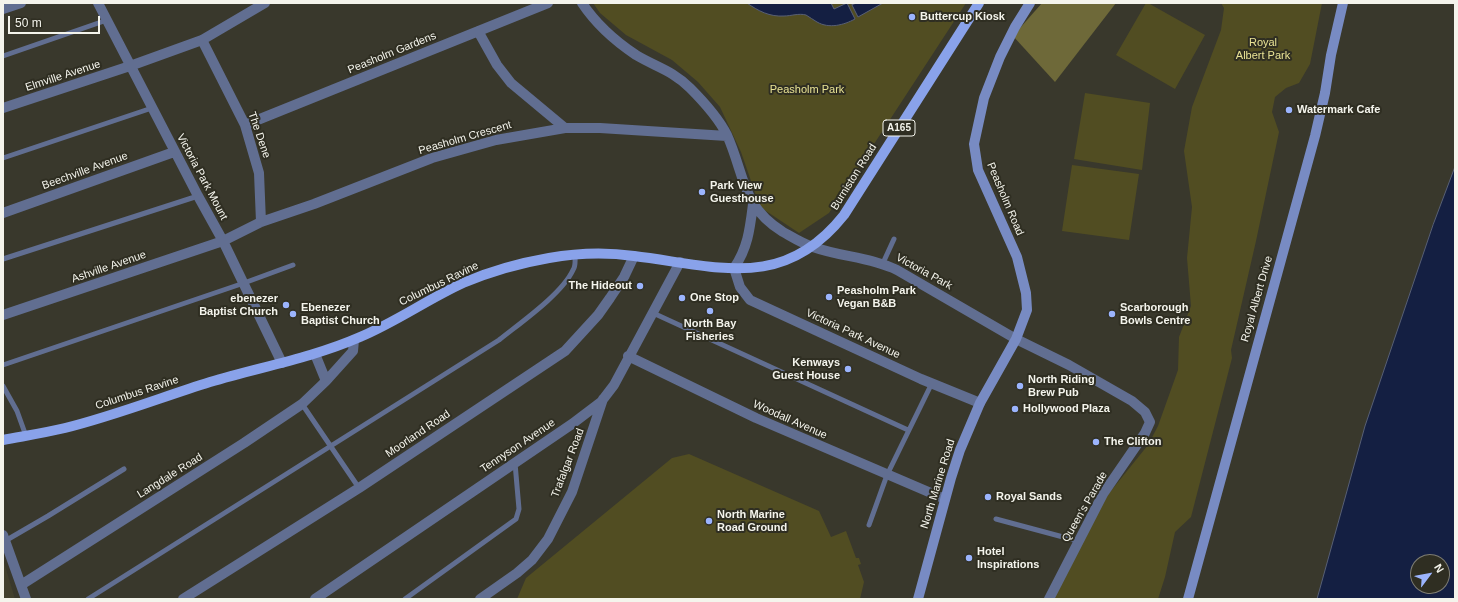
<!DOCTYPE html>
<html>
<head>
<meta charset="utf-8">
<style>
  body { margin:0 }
  #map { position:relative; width:1458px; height:602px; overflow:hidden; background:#39382c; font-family:Helvetica,sans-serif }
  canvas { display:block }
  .frame { position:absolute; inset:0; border:4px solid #f4f4ec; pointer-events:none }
  .north { position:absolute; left:1410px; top:554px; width:40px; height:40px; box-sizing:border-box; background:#2f2e22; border:1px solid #7e7d73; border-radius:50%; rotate:58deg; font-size:11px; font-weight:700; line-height:16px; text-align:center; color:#f4f4ec }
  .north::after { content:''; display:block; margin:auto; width:14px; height:18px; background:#9bb4fd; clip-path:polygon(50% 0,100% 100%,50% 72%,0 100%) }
  .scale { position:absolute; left:8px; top:16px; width:92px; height:18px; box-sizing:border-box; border:2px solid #f4f4ec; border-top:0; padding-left:5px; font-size:12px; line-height:14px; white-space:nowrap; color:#f4f4ec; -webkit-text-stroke:3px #2f2e22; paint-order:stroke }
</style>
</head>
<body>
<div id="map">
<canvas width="1458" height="602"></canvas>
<div class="frame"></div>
<div class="north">N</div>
<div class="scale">50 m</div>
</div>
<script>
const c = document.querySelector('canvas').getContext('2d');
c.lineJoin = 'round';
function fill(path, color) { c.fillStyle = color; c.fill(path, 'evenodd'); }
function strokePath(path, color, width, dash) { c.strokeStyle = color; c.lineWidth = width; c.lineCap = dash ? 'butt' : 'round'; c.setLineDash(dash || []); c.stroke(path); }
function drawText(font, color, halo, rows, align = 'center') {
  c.font = font + ' Helvetica,sans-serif'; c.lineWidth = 4; c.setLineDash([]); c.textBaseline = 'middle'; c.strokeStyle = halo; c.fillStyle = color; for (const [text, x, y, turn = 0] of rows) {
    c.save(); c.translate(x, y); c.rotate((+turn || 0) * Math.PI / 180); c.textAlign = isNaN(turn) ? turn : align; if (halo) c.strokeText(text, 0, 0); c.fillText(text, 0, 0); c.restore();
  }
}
fill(new Path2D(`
  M3 559 15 599H3Z`), '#42402d');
fill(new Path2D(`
  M593 3H966L829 213 799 233 760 207 741 152 720 107 698 82 672 60 626 35 600 13Z
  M1146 3H1148L1205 35 1175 89 1116 55Z
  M1221 3H1322L1310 64 1299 83 1286 88 1275 97 1272 112 1279 132 1256 241 1231 350 1232 358 1191 517 1175 532 1165 577 1158 599H1051L1106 497 1148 445 1158 426 1178 370 1179 337 1191 306 1187 258 1192 207 1184 151 1192 107 1221 30 1224 8Z
  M1085 93 1150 103 1142 170 1074 159Z
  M1072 165 1139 174 1129 240 1062 231Z
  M689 454 819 511 831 537 846 531 856 558H859L861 564 858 565 864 582 860 599H517L526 578 672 458Z`), '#514d22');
fill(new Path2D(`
  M1042 3H1116L1055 82 1013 36Z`), '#6e6939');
const water = new Path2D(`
  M747 3H831L834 9 847 3 855 19C844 25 829 29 817 22 813 20 810 17 806 15 799 13 791 16 784 16 770 17 758 11 747 3Z
  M857 3H883L858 17 852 5Z
  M1455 167V599H1317L1365 426 1433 225ZM1418 562H1442V586H1418Z`);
fill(water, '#141f42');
strokePath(water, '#575f75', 1);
strokePath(new Path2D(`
  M3 56 107 20
  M3 158 152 108
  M3 259 198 196
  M883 263 894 239
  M653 313 908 430
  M3 365 244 283 293 265
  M3 386 17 411 26 436
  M302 404 359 488
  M996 519 1078 541
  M869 525 887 475 932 383
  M5 541 48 516 124 469
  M88 599 499 340C520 323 562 294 573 270 576 266 575 260 575 255
  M405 599 516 519 519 509 515 463`), '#616e91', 5);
strokePath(new Path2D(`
  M98 3 198 196 223 241 282 363
  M582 3C596 24 615 41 636 55 656 67 672 70 690 88 704 102 718 117 727 135 745 175 741 206 783 232 792 237 803 244 813 247 841 257 870 257 897 270L1016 339 1069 365 1132 401 1145 412 1150 422 1145 433 1103 494 1049 599
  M3 9 21 3
  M478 31 497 65 511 83 565 128
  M202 40 245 125 259 173 261 222
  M3 108 130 66 202 40 265 3
  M245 125 548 3
  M753 204C750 228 748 248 734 268L740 287 750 300 921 379 980 403
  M3 213 174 152
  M3 315 223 241 261 222 314 204 432 158 496 140 565 128H600L727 136
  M628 356 756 418 945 499
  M326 381 353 351 354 340
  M3 535 26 599
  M21 585 244 443 302 404 326 381 315 354
  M183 599 359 488 565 351 598 315 610 298 624 277 634 256
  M315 599 572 424 601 402 614 385 680 262
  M480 599 517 573 532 560 548 539 572 492 603 399`), '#616e91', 10);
strokePath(new Path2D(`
  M918 599 951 478 960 450 980 403 1016 339 1027 310 1026 293 1017 257 978 170 974 144 984 98 1000 57 1015 27 1030 3
  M1188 599 1315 136 1325 93 1331 55 1343 3`), '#788bc3', 10);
strokePath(new Path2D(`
  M3 440C24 436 44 433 65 428 114 416 162 397 210 382 260 367 312 358 360 337 396 322 428 299 463 283 491 271 520 263 549 258 577 253 606 252 634 256 717 266 783 292 844 215L979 3`), '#89a2ea', 10);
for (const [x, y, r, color] of [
  [912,17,4,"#9bb4fd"],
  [1289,110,4,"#9bb4fd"],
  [702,192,4,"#9bb4fd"],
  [640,286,4,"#9bb4fd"],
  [829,297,4,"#9bb4fd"],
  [682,298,4,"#9bb4fd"],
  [286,305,4,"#9bb4fd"],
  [710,311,4,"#9bb4fd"],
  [293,314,4,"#9bb4fd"],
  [1112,314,4,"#9bb4fd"],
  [848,369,4,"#9bb4fd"],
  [1020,386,4,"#9bb4fd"],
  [1015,409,4,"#9bb4fd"],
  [1096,442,4,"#9bb4fd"],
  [988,497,4,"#9bb4fd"],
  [709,521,4,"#9bb4fd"],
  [969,558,4,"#9bb4fd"]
]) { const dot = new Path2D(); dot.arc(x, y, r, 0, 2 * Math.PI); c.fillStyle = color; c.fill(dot); strokePath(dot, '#2f2e22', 1.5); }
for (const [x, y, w] of [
  [899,128,32]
]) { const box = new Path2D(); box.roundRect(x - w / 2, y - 8, w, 16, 3); c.fillStyle = '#2f2e22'; c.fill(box); strokePath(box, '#f4f4ec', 1); }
drawText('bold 10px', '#f4f4ec', null, [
  ["A165",899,128]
]);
drawText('bold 11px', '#f4f4ec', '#2f2e22', [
  ["Buttercup Kiosk",920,17],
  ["Watermark Cafe",1297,110],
  ["Park View",710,186],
  ["Guesthouse",710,199],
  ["The Hideout",632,286,"right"],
  ["Peasholm Park",837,291],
  ["Vegan B&B",837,304],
  ["One Stop",690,298],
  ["ebenezer",278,299,"right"],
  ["Baptist Church",278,312,"right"],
  ["Ebenezer",301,308],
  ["Baptist Church",301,321],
  ["Scarborough",1120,308],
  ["Bowls Centre",1120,321],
  ["North Bay",710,324,"center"],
  ["Fisheries",710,337,"center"],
  ["Kenways",840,363,"right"],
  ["Guest House",840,376,"right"],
  ["North Riding",1028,380],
  ["Brew Pub",1028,393],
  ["Hollywood Plaza",1023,409],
  ["The Clifton",1104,442],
  ["Royal Sands",996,497],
  ["North Marine",717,515],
  ["Road Ground",717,528],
  ["Hotel",977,552],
  ["Inspirations",977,565]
], 'left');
drawText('11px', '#e8e294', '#2f2e22', [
  ["Royal",1263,43],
  ["Albert Park",1263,56],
  ["Peasholm Park",807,90]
]);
drawText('11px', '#f4f4ec', '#2f2e22', [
  ["Peasholm Gardens",392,53,-22],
  ["Elmville Avenue",63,76,-18],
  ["The Dene",259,135,71],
  ["Peasholm Crescent",465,138,-16],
  ["Beechville Avenue",85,171,-20],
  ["Victoria Park Mount",202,177,62],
  ["Burniston Road",854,177,-58],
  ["Peasholm Road",1005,199,67],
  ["Ashville Avenue",109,267,-19],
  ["Victoria Park",924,272,29],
  ["Columbus Ravine",439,284,-26],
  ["Royal Albert Drive",1257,299,-74],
  ["Victoria Park Avenue",853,334,25],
  ["Columbus Ravine",137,393,-18],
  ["Woodall Avenue",790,420,24],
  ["Moorland Road",418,434,-34],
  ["Tennyson Avenue",518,446,-34],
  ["Trafalgar Road",568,463,-69],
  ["Langdale Road",170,476,-32],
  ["North Marine Road",938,484,-73],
  ["Queen's Parade",1085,507,-60]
]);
</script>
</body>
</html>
